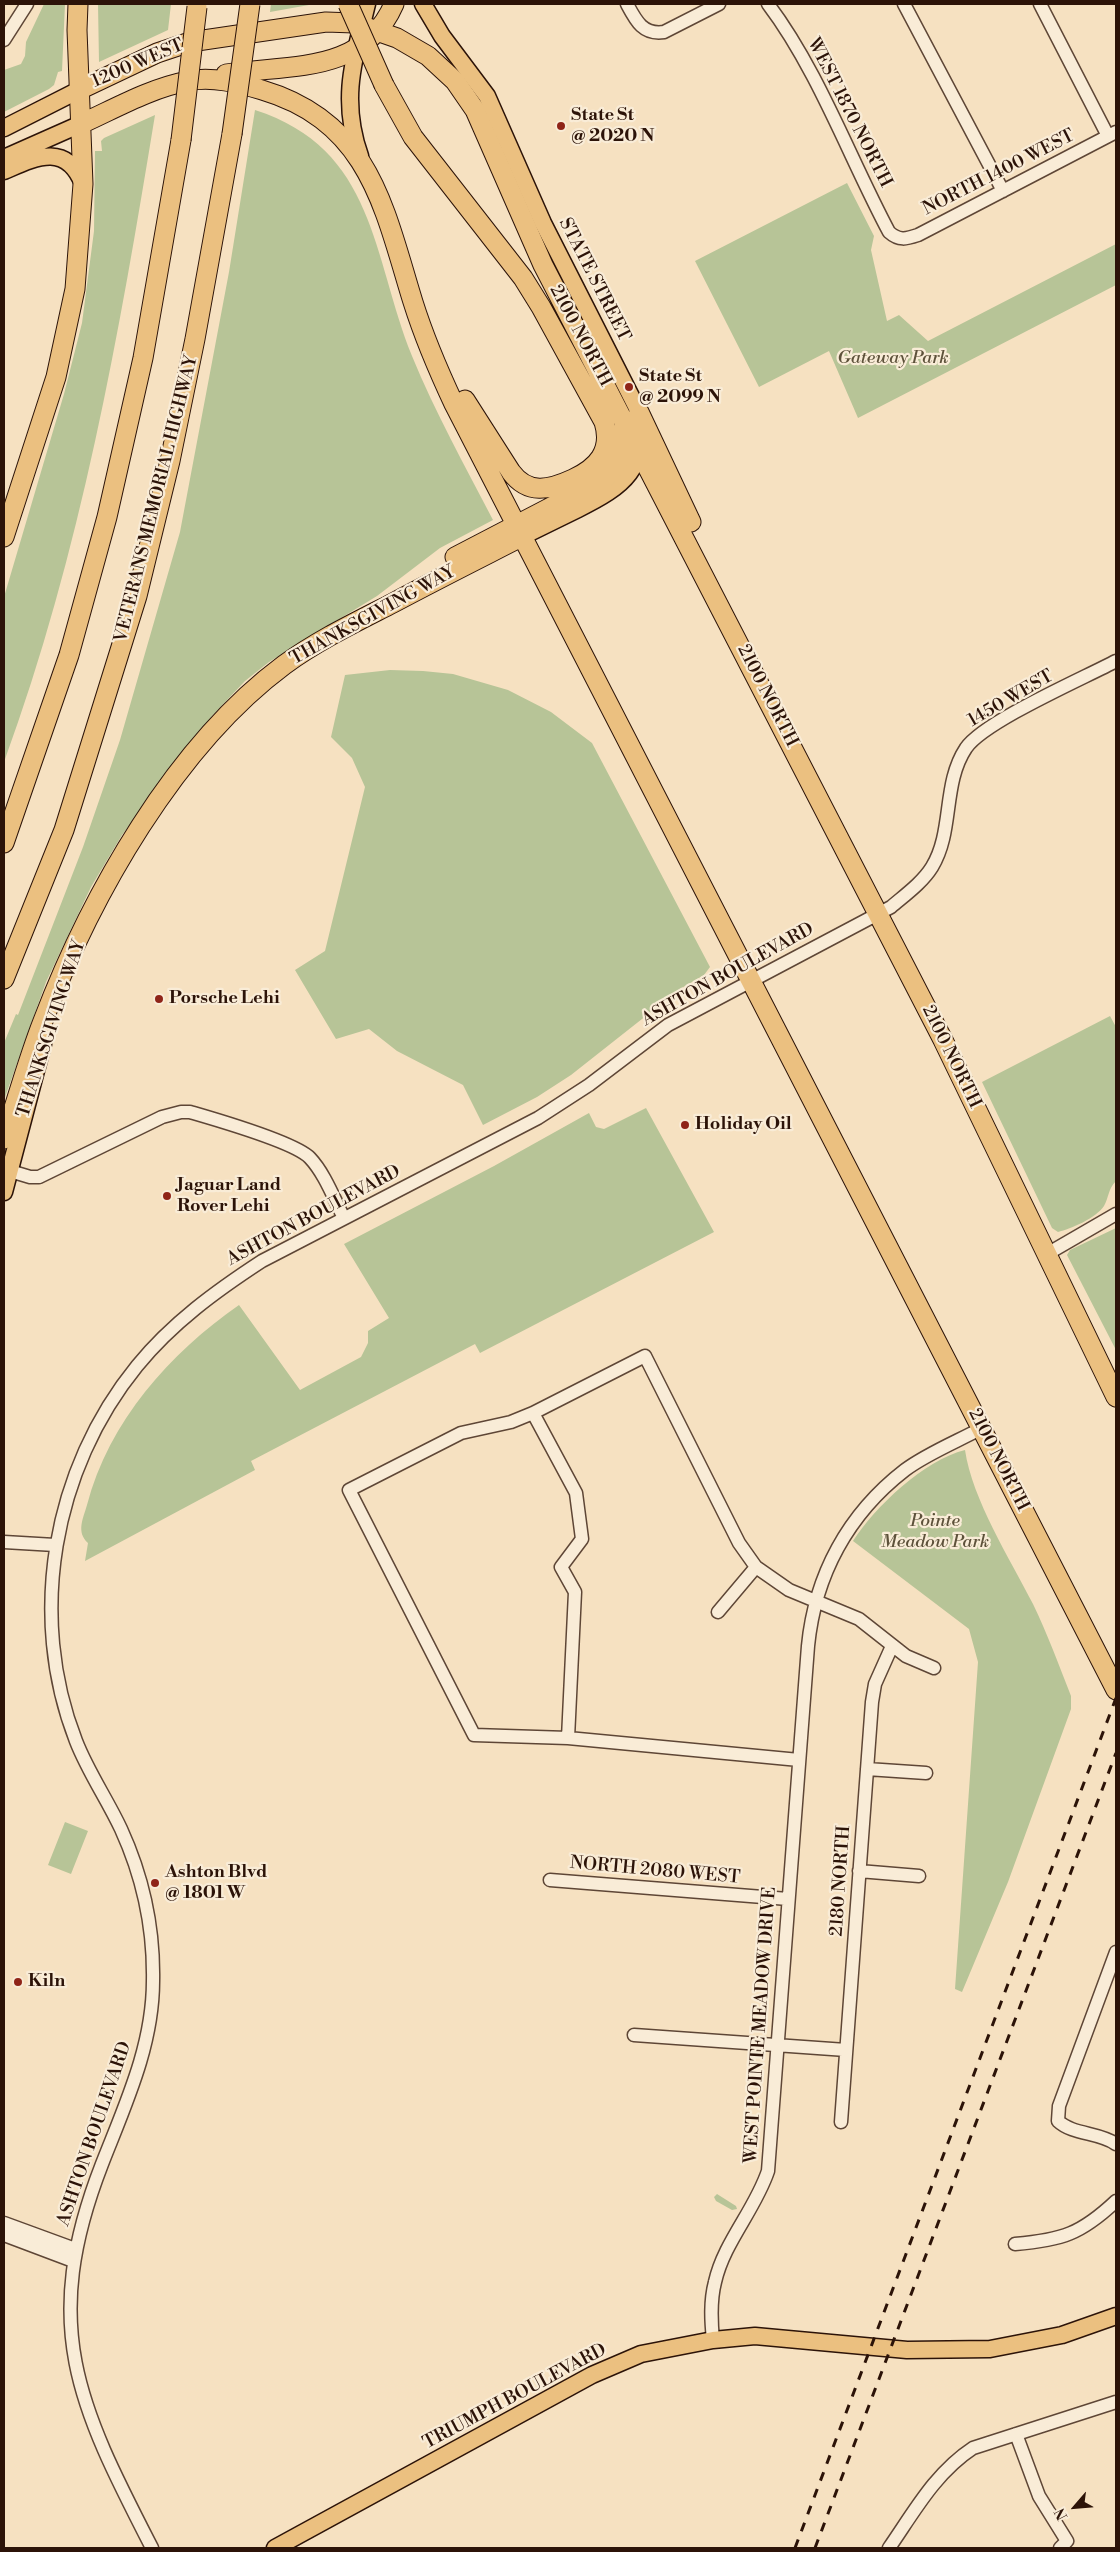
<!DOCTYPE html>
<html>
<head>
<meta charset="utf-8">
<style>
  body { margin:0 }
  #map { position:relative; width:1120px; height:2552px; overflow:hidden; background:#f6e1c1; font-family:"Libre Bodoni",serif }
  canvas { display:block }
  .frame { position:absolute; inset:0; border:5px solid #2c1308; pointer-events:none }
  .north { position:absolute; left:1050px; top:2482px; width:50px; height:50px; -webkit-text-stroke:4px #f9ecd7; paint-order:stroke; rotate:243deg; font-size:14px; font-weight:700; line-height:20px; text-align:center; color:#2c1308 }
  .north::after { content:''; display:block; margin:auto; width:18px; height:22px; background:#2c1308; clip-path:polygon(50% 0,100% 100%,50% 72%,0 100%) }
</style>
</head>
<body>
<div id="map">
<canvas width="1120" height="2552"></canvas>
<div class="frame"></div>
<div class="north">N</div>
</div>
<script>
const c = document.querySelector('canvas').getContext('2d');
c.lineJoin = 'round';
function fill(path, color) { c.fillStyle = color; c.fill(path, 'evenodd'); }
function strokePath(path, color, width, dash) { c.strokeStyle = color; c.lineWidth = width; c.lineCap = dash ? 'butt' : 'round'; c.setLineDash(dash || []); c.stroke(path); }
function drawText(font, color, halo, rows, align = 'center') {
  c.font = font + ' "Libre Bodoni",serif'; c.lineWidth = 4.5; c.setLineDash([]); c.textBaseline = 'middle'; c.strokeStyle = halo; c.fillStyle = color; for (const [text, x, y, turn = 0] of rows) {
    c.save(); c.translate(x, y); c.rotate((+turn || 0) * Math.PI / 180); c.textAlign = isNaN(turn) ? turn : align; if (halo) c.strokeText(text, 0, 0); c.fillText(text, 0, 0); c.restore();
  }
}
fill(new Path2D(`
  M44 4H65L62 71 58 72 54 85 49 89 4 112V70L21 64 25 56 26 42Z
  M98 4H171L168 30 99 62Z
  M271 4H331L309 5 270 12Z
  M255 110C376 149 372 256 412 356 435 412 465 466 493 520L440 548 377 596 269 662 245 681 212 716 122 835 91 887 46 982 4 1100V1043L16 1014 18 1015 83 847 120 740 180 532 229 272Z
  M155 115C119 335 81 552 4 762V597L64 394 82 323 94 231 95 151H102L101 141 104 138Z
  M847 183 874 236 871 250 887 321 899 315 928 341 1116 244V285L858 418 829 351 759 387 695 261Z
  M390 670 423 671 453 674 508 690 551 712 592 743 710 967 704 975 680 989 571 1075 537 1097 483 1125 463 1085 397 1051 369 1029 336 1039 295 970 325 951 365 787 352 758 331 737 345 675Z
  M1110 1016 1116 1027V1181C1108 1189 1109 1197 1104 1206 1096 1218 1071 1229 1058 1232L1052 1228 982 1082Z
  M646 1108 714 1232 480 1353 475 1344 251 1461 255 1470 85 1561 88 1543C76 1532 83 1519 87 1505 109 1421 170 1353 239 1305L300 1390 361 1357 368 1343V1331L389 1318 344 1244 494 1166 589 1113 596 1127 604 1129Z
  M1116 1228V1350L1067 1255 1070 1250Z
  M965 1450C972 1499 1010 1559 1033 1604 1047 1633 1059 1665 1071 1696V1709L1008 1882 962 1992 955 1989 978 1662 969 1629 853 1541C875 1507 924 1460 965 1450Z
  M65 1822 88 1831 71 1874 48 1865Z
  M717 2194 736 2206 737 2209 732 2210 716 2201 714 2197Z`), '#b7c497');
const minor = new Path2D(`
  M627 4C636 21 643 35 664 32L719 4
  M768 4C818 70 850 159 889 232 899 241 906 239 918 235L1116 132
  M904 4 1003 191
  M1040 4 1108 136
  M4 40 27 4
  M10 1171 30 1177H39L162 1117 181 1112H190C214 1119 295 1142 310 1158 325 1174 334 1199 344 1218
  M1047 1254 1116 1214
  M533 1413 576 1493 582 1539 561 1567 575 1592 568 1738
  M4 1542 55 1545
  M718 1612 756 1567
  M799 1760 568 1738 474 1735 349 1490 461 1433 511 1422 533 1413 645 1356 739 1543 756 1567 789 1590 859 1619 906 1656 934 1668
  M867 1769 926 1773
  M859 1871 919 1876
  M550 1880 788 1899
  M1116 1952 1059 2106 1058 2121C1073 2135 1099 2132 1116 2144
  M634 2035 846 2050
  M841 2122 872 1702 875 1684 892 1646
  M4 2223 75 2249
  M4 2235 73 2261
  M1015 2244C1062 2240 1081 2234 1116 2201
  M713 2340C711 2320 710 2301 715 2282 724 2242 755 2210 768 2171L808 1646C815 1575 848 1514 905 1470 926 1454 958 1441 982 1428
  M1016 2434 1039 2496 1067 2541 1060 2548
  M152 2548C78 2404 39 2326 102 2164 125 2105 153 2046 153 1981 154 1928 143 1877 121 1829 107 1799 88 1772 76 1741 27 1616 53 1469 137 1366 172 1323 216 1291 262 1261L538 1118 589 1085 668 1025 891 907C905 895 922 883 932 867 954 831 942 784 966 748 985 721 1082 679 1116 661
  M889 2548C914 2512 935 2473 973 2448L1116 2402`);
const major = new Path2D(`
  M423 4 442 36 487 96 543 223 639 412C648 469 624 486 578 509 560 518 541 527 523 536
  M4 128 79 90
  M360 156C340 100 354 58 367 4
  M4 158 83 123
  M4 171C34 158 66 141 83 184
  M4 1192 43 1044
  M275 2548 592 2375 641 2354 713 2340 755 2336 907 2350 990 2349 1062 2335 1116 2316`);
const highway = new Path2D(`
  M226 74C290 64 363 75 394 4
  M384 85 413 137 523 278 541 307 604 422C613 451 597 468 573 479 549 490 528 495 511 472L465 400
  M79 90 157 53 190 42 326 22 354 23 397 38 428 56 455 81 475 110 543 265 943 1040 1116 1397
  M83 123C116 108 151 88 188 81 212 76 239 83 262 90 370 122 384 208 413 302 424 337 438 370 454 404L1116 1690
  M639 412 691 522
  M4 537 56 377 75 289 83 184 77 30 78 4
  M455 557 603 480C619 465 628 446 624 424
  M4 843 69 655 107 517 143 358 181 140
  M4 979 64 830 137 596 170 461 195 339 232 134
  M4 1139C17 1100 28 1059 43 1021 91 895 175 746 284 665 318 640 356 622 393 603 436 580 480 558 523 536`);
strokePath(minor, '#5e4636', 15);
strokePath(major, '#2c1308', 19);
strokePath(highway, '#2c1308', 21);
strokePath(minor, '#f9ecd7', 12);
strokePath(major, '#ebc080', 16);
strokePath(highway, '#ebc080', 19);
strokePath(new Path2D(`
  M795 2548 1116 1698
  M815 2548 1116 1753`), '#2c1308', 3, [9, 9]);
const highwayBridge = new Path2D(`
  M348 4 384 85
  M232 134 250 4
  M181 140 197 7`);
strokePath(highwayBridge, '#2c1308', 21, []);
strokePath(highwayBridge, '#ebc080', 19);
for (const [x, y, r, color] of [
  [561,126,5,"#8f2418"],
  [629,387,5,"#8f2418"],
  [159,999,5,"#8f2418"],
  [685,1125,5,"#8f2418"],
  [167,1196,5,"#8f2418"],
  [155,1883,5,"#8f2418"],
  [18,1982,5,"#8f2418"]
]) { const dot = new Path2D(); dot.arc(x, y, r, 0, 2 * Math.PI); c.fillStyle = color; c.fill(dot); strokePath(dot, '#f9ecd7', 2); }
drawText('18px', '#2c1308', '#f9ecd7', [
  ["1200 WEST",138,64,-23],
  ["WEST 1870 NORTH",849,113,63],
  ["NORTH 1400 WEST",999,173,-27],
  ["STATE STREET",594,280,63],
  ["2100 NORTH",580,336,62],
  ["VETERANS MEMORIAL HIGHWAY",157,499,-76],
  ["THANKSGIVING WAY",373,616,-29],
  ["2100 NORTH",767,696,63],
  ["1450 WEST",1011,699,-30],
  ["ASHTON BOULEVARD",728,975,-29],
  ["THANKSGIVING WAY",52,1029,-72],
  ["2100 NORTH",951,1057,64],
  ["ASHTON BOULEVARD",314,1216,-28],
  ["2100 NORTH",998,1460,63],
  ["NORTH 2080 WEST",655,1871,5],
  ["2180 NORTH",841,1881,-86],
  ["WEST POINTE MEADOW DRIVE",761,2025,-86],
  ["ASHTON BOULEVARD",95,2134,-71],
  ["TRIUMPH BOULEVARD",515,2397,-28]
]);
drawText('bold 18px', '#2c1308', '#f9ecd7', [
  ["State St",571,116],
  ["@ 2020 N",571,137],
  ["State St",639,377],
  ["@ 2099 N",639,398],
  ["Porsche Lehi",169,999],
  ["Holiday Oil",695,1125],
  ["Jaguar Land",177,1186],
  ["Rover Lehi",177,1207],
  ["Ashton Blvd",165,1873],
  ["@ 1801 W",165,1894],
  ["Kiln",28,1982]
], 'left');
drawText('italic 18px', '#5d513a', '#f9ecd7', [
  ["Gateway Park",893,359],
  ["Pointe",935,1522],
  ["Meadow Park",935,1543]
]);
</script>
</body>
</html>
